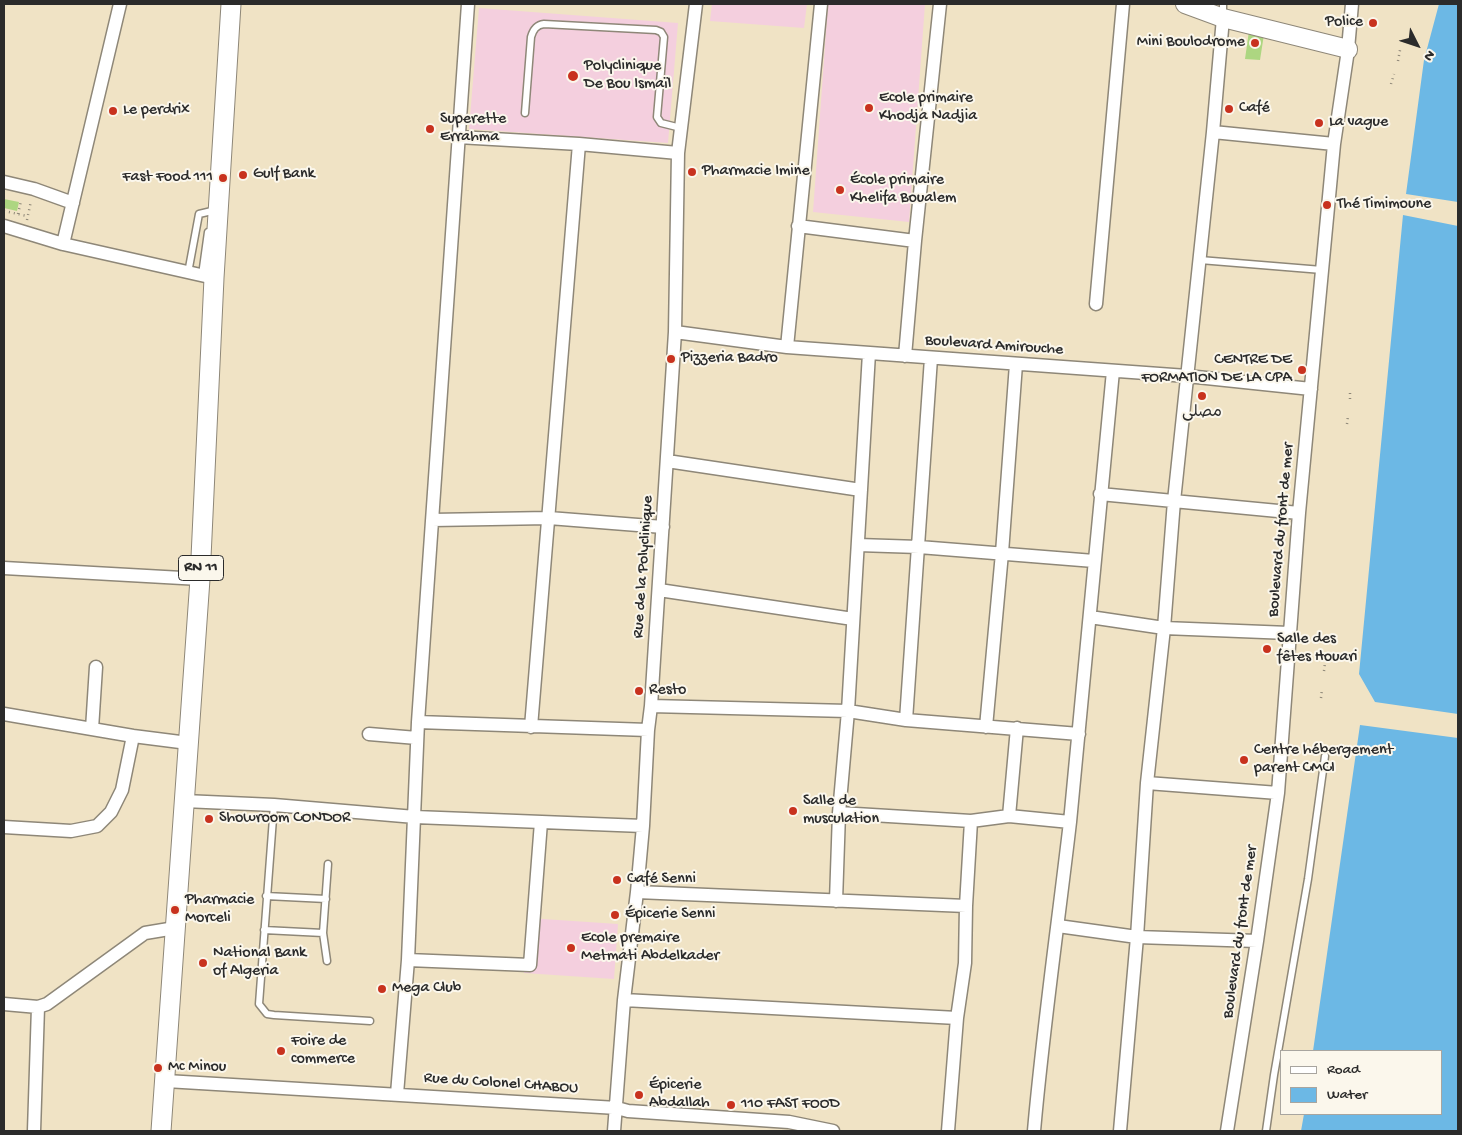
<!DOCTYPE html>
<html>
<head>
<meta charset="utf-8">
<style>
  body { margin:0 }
  #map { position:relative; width:1462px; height:1135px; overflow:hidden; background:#f0e3c5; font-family:"Gochi Hand",sans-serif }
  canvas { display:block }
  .frame { position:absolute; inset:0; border:5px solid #2b2b2b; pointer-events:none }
  .legend { position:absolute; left:1280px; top:1050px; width:162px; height:65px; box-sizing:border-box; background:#fbf7ec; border:1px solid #a8a59f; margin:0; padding:6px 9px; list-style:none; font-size:15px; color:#2b2b2b }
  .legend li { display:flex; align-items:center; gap:10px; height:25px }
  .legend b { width:25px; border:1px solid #a8a59f }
  .north { position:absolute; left:1392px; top:20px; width:50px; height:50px; -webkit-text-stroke:4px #fbf7ec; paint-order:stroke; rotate:131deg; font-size:14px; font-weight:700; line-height:20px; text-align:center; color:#2b2b2b }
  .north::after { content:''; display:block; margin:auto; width:18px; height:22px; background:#2b2b2b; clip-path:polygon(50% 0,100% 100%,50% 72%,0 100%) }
</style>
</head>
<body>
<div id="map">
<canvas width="1462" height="1135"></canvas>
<div class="frame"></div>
<ul class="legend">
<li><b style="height:6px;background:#fff"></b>Road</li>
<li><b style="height:14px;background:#6cb8e5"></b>Water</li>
</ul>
<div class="north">N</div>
</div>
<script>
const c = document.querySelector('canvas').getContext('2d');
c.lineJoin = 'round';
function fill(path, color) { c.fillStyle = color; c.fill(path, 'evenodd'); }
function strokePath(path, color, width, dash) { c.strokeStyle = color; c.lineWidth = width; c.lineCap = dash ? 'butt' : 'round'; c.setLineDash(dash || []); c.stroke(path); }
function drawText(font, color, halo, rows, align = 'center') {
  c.font = font + ' "Gochi Hand","Playpen Sans Arabic",sans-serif'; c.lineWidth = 4; c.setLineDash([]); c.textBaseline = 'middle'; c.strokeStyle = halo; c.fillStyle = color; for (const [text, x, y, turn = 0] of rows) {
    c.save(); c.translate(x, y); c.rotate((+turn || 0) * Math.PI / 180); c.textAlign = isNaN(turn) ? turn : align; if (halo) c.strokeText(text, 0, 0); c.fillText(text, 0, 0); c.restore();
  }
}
fill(new Path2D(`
  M712 4H807L804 28 710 21Z
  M828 4H925L909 222 813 212Z
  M479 8 678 23 668 143 469 129Z
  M528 918 618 924 614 979 524 973Z`), '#f4cfde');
fill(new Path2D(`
  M1250 24 1265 28 1260 60 1245 59Z
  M4 199 19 202 17 211 4 208Z`), '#add681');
fill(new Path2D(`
  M1439 4H1458V202L1406 194 1424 60Z
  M1403 215 1458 226V714L1375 702 1359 674Z
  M1360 725 1458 738V1131H1301L1304 1114H1441V1051H1313Z`), '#6cb8e5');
const service = new Path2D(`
  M1223 16V4
  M525 113 531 37C533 30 536 25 544 24L656 30 661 32 664 37 657 117 661 123 681 128
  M1200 260 1322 270
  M188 273 199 214 216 210
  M202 275 208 232
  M274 805 259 1004 267 1014 274 1015 370 1021
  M266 896 326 899
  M264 930 323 933
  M327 961 323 933 328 864
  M1266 1131 1274 1075 1308 879 1325 756`);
const minor = new Path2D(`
  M1348 49 1352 4
  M1213 132 1334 144
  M458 137 579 144 678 153
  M4 182 34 189 73 203
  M4 226 63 244 214 278
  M798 226 915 241
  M63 244 120 4
  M1096 304 1123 4
  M675 332 787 347 1187 376 1311 389
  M787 347 821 4
  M905 356 915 241 940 4
  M667 461 861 490
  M1100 494 1299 513
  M432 520 549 518 663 527
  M858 545 919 547 1094 561
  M4 568 200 579
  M659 590 853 619
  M1090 617 1164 628 1289 633
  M651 706 848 711 906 720 1079 734
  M4 714 133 736 188 743
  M906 720 931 358
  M418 722 648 730
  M531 727 579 144
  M986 727 1002 553 1016 364
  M92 729 96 667
  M369 734 417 738
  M1147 783 1278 793
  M184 801 274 805 415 817 643 826
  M839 813 971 821
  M1009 816 1017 728
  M4 827 71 831 97 826 111 812 122 790 133 736
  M637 892 966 906
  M836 901 839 813 848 711 869 353
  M1058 926 1137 937 1257 941
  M408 960 530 965 541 822
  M624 1000 957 1018
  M4 1004 38 1007 47 1004 145 933 175 928
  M166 1081 617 1108 628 1111 789 1122 833 1131
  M397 1094 408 960 418 722 468 4
  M34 1131 38 1007
  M614 1131 624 1000 637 892 643 826 648 730 651 706 675 332 678 153 696 4
  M948 1131 957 1018 965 963 966 906 971 821 1009 816 1070 822 1113 371
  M1034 1131C1043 1028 1058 925 1070 822
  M1120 1131 1137 937 1147 783 1164 628 1174 501 1213 132 1223 18
  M1227 1131 1257 941 1278 793 1299 513 1334 144 1348 50`);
const secondary = new Path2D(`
  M1185 4 1223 18 1348 49V50`);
const primary = new Path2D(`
  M161 1131 200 579 214 278 231 4`);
strokePath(service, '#8e8778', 9);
strokePath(minor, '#8e8778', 15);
strokePath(secondary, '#8e8778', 20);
strokePath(primary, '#8e8778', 21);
strokePath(new Path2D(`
  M1398 61 1400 50
  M1391 84 1394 74
  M4 211 27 216
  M18 214 21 201
  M27 220 31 201
  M1350 399V390
  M1347 424 1348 416
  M1324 671 1325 663
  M1321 698 1322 689`), '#8e8778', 2.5, [1, 4]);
strokePath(service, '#fff', 6);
strokePath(minor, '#fff', 12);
strokePath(secondary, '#fff', 18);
strokePath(primary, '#fff', 19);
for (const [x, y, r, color] of [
  [1373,23,5,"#c8321e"],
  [1255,43,5,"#c8321e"],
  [573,76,6,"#c8321e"],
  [869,108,5,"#c8321e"],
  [1229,109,5,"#c8321e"],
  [113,111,5,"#c8321e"],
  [1319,123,5,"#c8321e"],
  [430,129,5,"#c8321e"],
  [692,172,5,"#c8321e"],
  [243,175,5,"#c8321e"],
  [223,178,5,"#c8321e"],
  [840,190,5,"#c8321e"],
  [1327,205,5,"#c8321e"],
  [671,359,5,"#c8321e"],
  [1302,370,5,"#c8321e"],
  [1202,396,5,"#c8321e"],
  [1267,649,5,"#c8321e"],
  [639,691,5,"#c8321e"],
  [1244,760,5,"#c8321e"],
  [793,811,5,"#c8321e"],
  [209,819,5,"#c8321e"],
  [617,880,5,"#c8321e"],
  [175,910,5,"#c8321e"],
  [615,915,5,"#c8321e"],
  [571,948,5,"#c8321e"],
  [203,963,5,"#c8321e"],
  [382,989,5,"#c8321e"],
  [281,1051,5,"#c8321e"],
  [158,1068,5,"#c8321e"],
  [639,1095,5,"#c8321e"],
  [731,1105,5,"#c8321e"]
]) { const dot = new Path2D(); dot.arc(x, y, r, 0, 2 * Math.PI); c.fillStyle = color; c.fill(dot); strokePath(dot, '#fbf7ec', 2); }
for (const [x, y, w] of [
  [201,568,45]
]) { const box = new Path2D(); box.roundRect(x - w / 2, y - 12.5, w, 25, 4); c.fillStyle = '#fbf7ec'; c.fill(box); strokePath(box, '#2b2b2b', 1); }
drawText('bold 15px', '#2b2b2b', null, [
  ["RN 11",201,568]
]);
drawText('16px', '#2b2b2b', '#fbf7ec', [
  ["Police",1363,23,"right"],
  ["Mini Boulodrome",1245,43,"right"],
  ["Polyclinique",584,67],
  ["De Bou Ismaïl",584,85],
  ["Ecole primaire",879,99],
  ["Khodja Nadjia",879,117],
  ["Café",1239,109],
  ["Le perdrix",123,111],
  ["Superette",440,120],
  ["Errahma",440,138],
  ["La vague",1329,123],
  ["Pharmacie Imine",702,172],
  ["Gulf Bank",253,175],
  ["Fast Food 111",213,178,"right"],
  ["École primaire",850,181],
  ["Khelifa Boualem",850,199],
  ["Thé Timimoune",1337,205],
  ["Pizzeria Badro",681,359],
  ["CENTRE DE",1292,361,"right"],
  ["FORMATION DE LA CPA",1292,379,"right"],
  ["مصلى",1202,414,"center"],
  ["Salle des",1277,640],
  ["fêtes Houari",1277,658],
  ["Resto",649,691],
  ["Centre hébergement",1254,751],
  ["parent CMCI",1254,769],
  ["Salle de",803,802],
  ["musculation",803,820],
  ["Showroom CONDOR",219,819],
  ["Café Senni",627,880],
  ["Pharmacie",185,901],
  ["Morceli",185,919],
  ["Épicerie Senni",625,915],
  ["Ecole premaire",581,939],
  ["Metmati Abdelkader",581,957],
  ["National Bank",213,954],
  ["of Algeria",213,972],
  ["Mega Club",392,989],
  ["Foire de",291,1042],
  ["commerce",291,1060],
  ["Mc Minou",168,1068],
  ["Épicerie",649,1086],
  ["Abdallah",649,1104],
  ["110 FAST FOOD",741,1105]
], 'left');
drawText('16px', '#2b2b2b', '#fbf7ec', [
  ["Boulevard Amirouche",994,346,4],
  ["Boulevard du front de mer",1282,530,-85],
  ["Rue de la Polyclinique",644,567,-86],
  ["Boulevard du front de mer",1241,932,-82],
  ["Rue du Colonel CHABOU",501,1084,4]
]);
</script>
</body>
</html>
